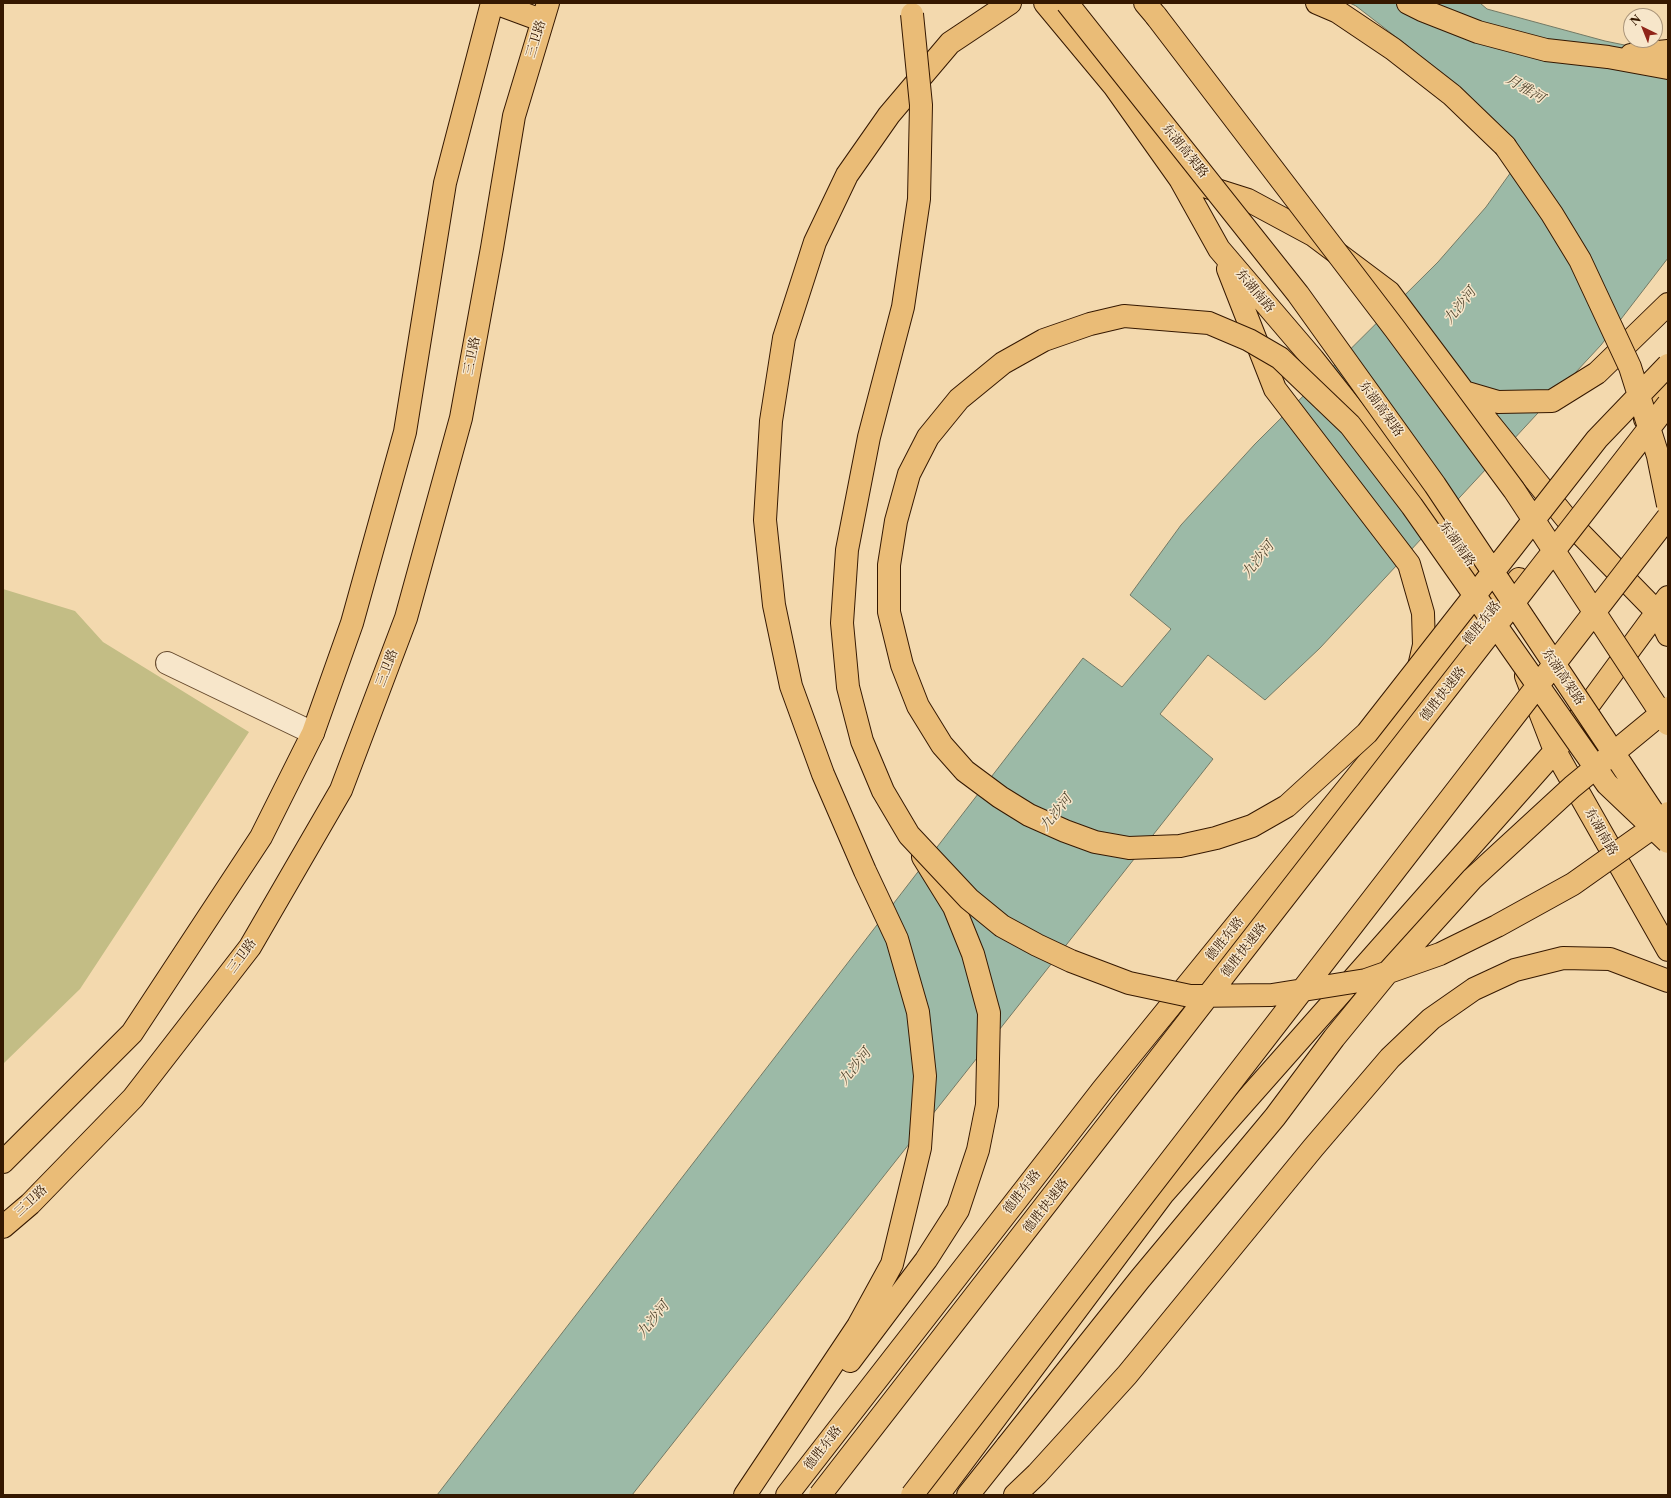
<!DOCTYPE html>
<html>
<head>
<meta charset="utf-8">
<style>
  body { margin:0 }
  #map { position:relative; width:1671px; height:1498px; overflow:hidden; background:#f3d9ae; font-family:"Libre Caslon Text",serif }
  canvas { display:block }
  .frame { position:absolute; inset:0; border:4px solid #351800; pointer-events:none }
  .north { position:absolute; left:1623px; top:8px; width:40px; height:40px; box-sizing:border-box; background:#f7e6ca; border:1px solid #a99479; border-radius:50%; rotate:317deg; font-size:11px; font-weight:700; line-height:16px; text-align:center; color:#351800 }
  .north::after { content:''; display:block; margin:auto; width:14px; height:18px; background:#8f2418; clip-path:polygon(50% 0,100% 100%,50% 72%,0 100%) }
</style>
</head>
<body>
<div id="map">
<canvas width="1671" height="1498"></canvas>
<div class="frame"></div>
<div class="north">N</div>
</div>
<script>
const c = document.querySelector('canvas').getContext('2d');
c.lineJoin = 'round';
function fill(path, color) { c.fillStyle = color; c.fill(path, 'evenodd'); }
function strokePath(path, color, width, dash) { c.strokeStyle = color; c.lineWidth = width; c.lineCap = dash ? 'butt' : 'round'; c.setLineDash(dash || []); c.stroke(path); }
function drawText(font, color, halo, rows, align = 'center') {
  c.font = font + ' "Libre Caslon Text","Noto Serif SC",serif'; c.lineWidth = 3; c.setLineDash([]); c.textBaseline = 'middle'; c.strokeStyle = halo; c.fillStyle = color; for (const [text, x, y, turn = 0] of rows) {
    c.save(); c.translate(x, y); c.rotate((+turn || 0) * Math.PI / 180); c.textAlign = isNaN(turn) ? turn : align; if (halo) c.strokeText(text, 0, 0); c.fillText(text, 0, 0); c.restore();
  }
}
fill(new Path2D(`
  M3 589 75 611 103 642 249 732 80 989 3 1064Z`), '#c3bd85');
const water = new Path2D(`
  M1350 3H1480L1487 9 1605 41 1668 54V258L1601 345 1320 648 1265 700 1208 655 1160 714 1213 759 632 1495H437L1083 658 1122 687 1171 629 1130 595 1181 525 1255 444 1438 262 1486 207 1516 165 1471 107 1409 47 1356 6Z`);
fill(water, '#9cbaa7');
strokePath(water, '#737964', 1);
const minor = new Path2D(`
  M167 663 313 733`);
const major = new Path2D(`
  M495 3 541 20
  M1045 3 1114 86 1180 179 1219 249 1313 359 1453 536 1494 598
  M1204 186 1248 200 1313 235 1389 292 1464 392 1570 523 1657 612 1668 635
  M1228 269 1275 389 1409 564 1423 613 1424 645 1418 671
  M1464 392 1498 402 1552 401 1597 373 1668 304
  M1645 419 1668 388
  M1526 676 1555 751 1668 950
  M3 1162 132 1033 261 837 313 733 352 623 405 432 445 183 492 3
  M3 1227 30 1204 133 1098 250 947 341 790 406 618 461 418 492 248 514 116 548 3
  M787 1495 1103 1089 1498 603 1519 579
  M938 1495 1163 1194 1555 751 1668 597`);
const highway = new Path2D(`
  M1145 3 1156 16
  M1317 3 1338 12 1393 49 1452 95 1505 146
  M1408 3 1422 10 1478 32 1546 50 1608 57 1668 68
  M1631 55 1668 51
  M850 1361 926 1260 958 1210 978 1150 987 1105 989 1013 973 954 954 907 923 857
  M745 1495 858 1326 892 1264 920 1148 925 1076 918 1012 897 939 865 871 823 774 791 686 774 605 765 520 771 421 784 338 815 242 847 175 889 115 950 43 1010 3
  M968 1495 1007 1446
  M1015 1495 1037 1474 1127 1375 1313 1148 1390 1058 1431 1019 1474 989 1515 970 1563 958 1610 959 1668 981`);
strokePath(minor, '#64482c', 24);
strokePath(major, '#351800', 24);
strokePath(highway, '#351800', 24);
strokePath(minor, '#f7e6ca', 22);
strokePath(major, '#eabc77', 22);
strokePath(highway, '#eabc77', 22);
const highwayBridge = new Path2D(`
  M1067 3 1298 294 1435 485 1659 821
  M912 14 921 105 919 199 903 307 869 437 847 550 842 623 848 687 862 741 883 791 909 835 969 899 1002 926 1037 945 1071 961 1129 983 1190 996 1272 995 1366 980 1440 954 1497 926 1573 884 1645 833 1668 813
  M1156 16 1395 329 1514 490 1668 724
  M1505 146 1552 214 1580 260 1630 367 1658 456 1668 505
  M1668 365 1597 439 1367 733 1287 806 1252 826 1216 838 1180 846 1129 848 1095 842 1065 831 1029 815 1000 797 965 771 942 745 918 706 902 665 889 612V565L896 521 909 474 928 437 959 399 1003 363 1044 340 1090 324 1124 316 1209 323 1249 340 1280 358 1350 425 1412 506 1607 784 1668 842
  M1007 1446 1140 1279 1275 1117 1334 1038 1388 972 1472 879 1572 787 1668 708
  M820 1495 1668 404
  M912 1495 1668 517`);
strokePath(highwayBridge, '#351800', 24, []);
strokePath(highwayBridge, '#eabc77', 22);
drawText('13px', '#351800', '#f7e6ca', [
  ["三卫路",536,39,-73],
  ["东湖高架路",1185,151,51],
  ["东湖南路",1255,291,50],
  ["三卫路",472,356,-79],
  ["东湖高架路",1381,409,54],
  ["东湖南路",1457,544,55],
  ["德胜东路",1482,623,-51],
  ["三卫路",387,668,-69],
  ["东湖高架路",1563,677,56],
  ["德胜快速路",1443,694,-52],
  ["东湖南路",1601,832,60],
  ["德胜东路",1225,939,-51],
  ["德胜快速路",1244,950,-52],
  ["三卫路",242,956,-54],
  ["德胜东路",1022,1192,-52],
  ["三卫路",31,1201,-43],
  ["德胜快速路",1046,1206,-52],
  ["德胜东路",823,1448,-52]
]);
drawText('italic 14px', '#544932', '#f7e6ca', [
  ["月雅河",1525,89,31],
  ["九沙河",1460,306,-51],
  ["九沙河",1258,560,-51],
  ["九沙河",1056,813,-51],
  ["九沙河",855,1067,-51],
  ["九沙河",653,1320,-51]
]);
</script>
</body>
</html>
